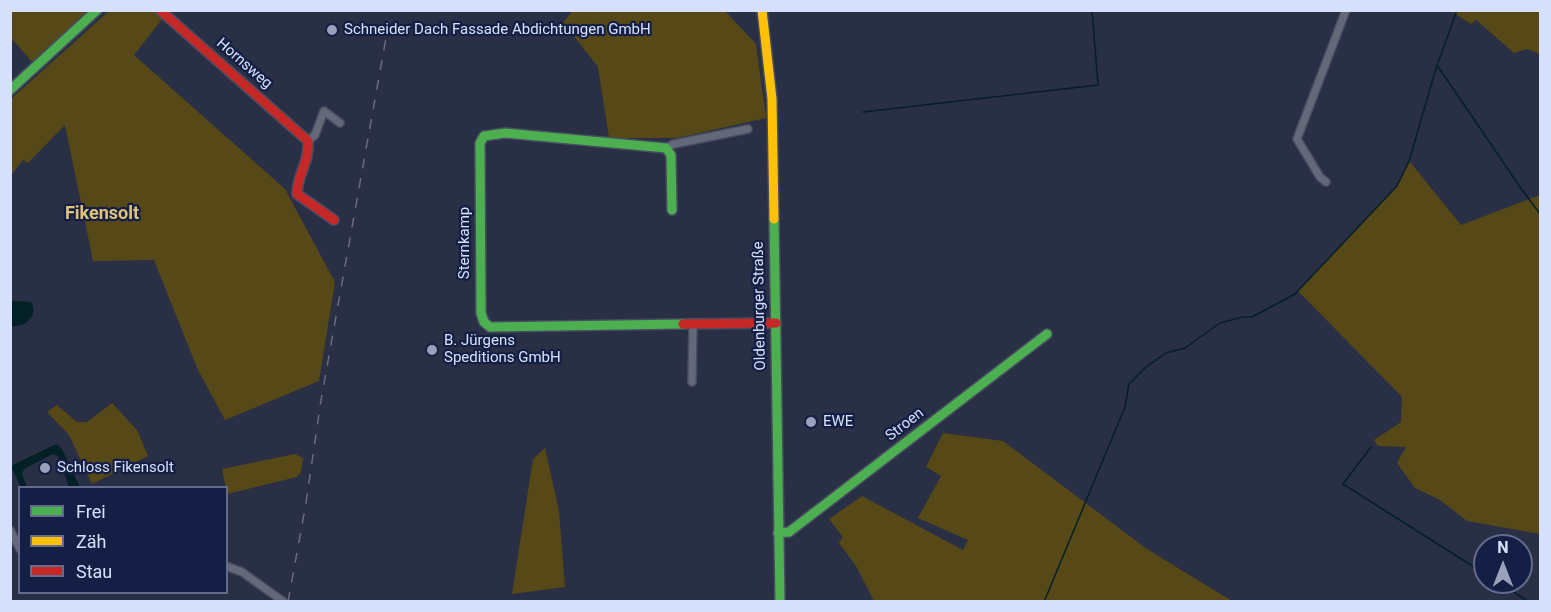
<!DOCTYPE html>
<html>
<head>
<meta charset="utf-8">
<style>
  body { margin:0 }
  #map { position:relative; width:1551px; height:612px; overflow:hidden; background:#292f45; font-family:Roboto,sans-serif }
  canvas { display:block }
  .frame { position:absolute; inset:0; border:12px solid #d7e0fa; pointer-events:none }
  .legend { position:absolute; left:18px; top:486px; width:210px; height:108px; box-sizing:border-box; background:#151e45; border:2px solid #636c8d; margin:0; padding:8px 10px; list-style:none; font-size:18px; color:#d7e0fa }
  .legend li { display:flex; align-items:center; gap:12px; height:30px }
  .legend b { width:30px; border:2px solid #636c8d }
  .north { position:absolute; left:1473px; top:534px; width:60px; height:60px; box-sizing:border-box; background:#151e45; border:2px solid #636c8d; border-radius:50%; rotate:0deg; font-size:16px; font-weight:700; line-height:24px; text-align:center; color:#d7e0fa }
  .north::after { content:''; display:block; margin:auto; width:21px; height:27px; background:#9aa2bb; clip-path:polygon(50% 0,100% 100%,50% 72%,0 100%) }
</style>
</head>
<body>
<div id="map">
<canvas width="1551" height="612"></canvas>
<div class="frame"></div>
<ul class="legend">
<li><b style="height:8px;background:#4caf50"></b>Frei</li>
<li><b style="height:8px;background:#ffc107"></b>Zäh</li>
<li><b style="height:8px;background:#c62828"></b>Stau</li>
</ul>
<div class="north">N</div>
</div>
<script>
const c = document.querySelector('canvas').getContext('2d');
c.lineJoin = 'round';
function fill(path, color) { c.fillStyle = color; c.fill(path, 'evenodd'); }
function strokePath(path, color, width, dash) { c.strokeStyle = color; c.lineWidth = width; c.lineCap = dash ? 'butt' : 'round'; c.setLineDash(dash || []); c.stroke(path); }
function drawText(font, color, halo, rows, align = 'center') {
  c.font = font + ' Roboto,sans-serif'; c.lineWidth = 4.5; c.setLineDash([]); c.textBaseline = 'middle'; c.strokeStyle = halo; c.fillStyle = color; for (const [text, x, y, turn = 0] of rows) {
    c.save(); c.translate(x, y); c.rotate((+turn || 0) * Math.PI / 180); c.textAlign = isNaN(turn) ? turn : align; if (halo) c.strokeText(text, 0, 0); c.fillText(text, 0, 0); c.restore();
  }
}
fill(new Path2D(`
  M11 10H88V11L32 62 13 40 11 41Z
  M109 11H153L163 18 134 55 285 189 335 282 319 381 225 420 197 368 154 260 93 261 65 125 28 163 23 160 11 175V99Z
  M573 11H725L756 44 766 118 677 138H609L598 67 563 22Z
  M1451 11H1540V54L1527 49 1514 53 1476 20 1471 24Z
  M1410 162 1461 225 1540 195V534L1467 521 1440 500 1415 488 1397 463 1406 447 1378 446 1374 440 1401 422 1402 397 1298 291 1397 186Z
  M112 403 137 430 148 456 92 484 69 435 47 412 57 405 77 422H87Z
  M943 433 1003 441 1147 549 1232 601H874L856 566 839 543 843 537 829 519 862 496 963 550 968 540 918 518 941 476 926 467Z
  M545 448 559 511 565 587 512 594 533 459Z
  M295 454 303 458 301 472 297 477 227 494 222 469Z`), '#574817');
fill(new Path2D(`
  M11 301 31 302C40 317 23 328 11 326Z
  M54 445H58L62 449 79 485 78 487H69L58 456 53 454 24 469 22 474 27 487H21L12 469 13 465Z`), '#042027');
strokePath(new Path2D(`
  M1438 63 1457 10
  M863 112 1098 85 1092 10
  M1371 447 1343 484 1485 574
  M1498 582 1529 602
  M1044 602 1125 407 1129 384 1146 367 1166 353 1185 348 1220 323 1243 317H1252L1295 294 1397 186 1409 161 1437 65 1520 187 1540 214`), '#042027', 1.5);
const street = new Path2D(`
  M308 141 315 135 324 111 340 123
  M666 148 674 144 748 129
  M1326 182 1320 177 1297 139 1346 10
  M692 382 693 324
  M10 530 20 549
  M226 566 242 572 284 602`);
const fast = new Path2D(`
  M10 90 97 10
  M672 210 671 155 666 148 505 133 484 136 480 143 481 313 484 322 490 327 683 324
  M774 219 780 602
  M778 533 789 532 1047 334`);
const slow = new Path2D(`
  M762 10 772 99 774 219`);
const jam = new Path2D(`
  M160 10 308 141C310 161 297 175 297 194L334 220
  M683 324 776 323`);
strokePath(street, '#474d60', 10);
strokePath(fast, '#474d60', 12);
strokePath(slow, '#474d60', 12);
strokePath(jam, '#474d60', 12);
strokePath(street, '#64697a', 7);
strokePath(fast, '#4caf50', 9);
strokePath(slow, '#ffc107', 9);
strokePath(jam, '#c62828', 9);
strokePath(new Path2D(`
  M288 602 306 503 321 400 391 10`), '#696d7d', 1.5, [10, 10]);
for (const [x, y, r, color] of [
  [332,30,6,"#9aa2bb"],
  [432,350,6,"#9aa2bb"],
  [811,422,6,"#9aa2bb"],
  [45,468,6,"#9aa2bb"]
]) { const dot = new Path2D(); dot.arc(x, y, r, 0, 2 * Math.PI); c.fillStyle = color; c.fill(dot); strokePath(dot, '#151e45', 2); }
drawText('15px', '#d7e0fa', '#151e45', [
  ["Schneider Dach Fassade Abdichtungen GmbH",344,30],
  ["B. Jürgens",444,341],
  ["Speditions GmbH",444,358],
  ["EWE",823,422],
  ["Schloss Fikensolt",57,468]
], 'left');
drawText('15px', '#d7e0fa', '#151e45', [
  ["Hornsweg",244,64,41],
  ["Sternkamp",465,243,-90],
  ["Oldenburger Straße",760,306,-91],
  ["Stroen",905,425,-38]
]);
drawText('bold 18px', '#dec377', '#151e45', [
  ["Fikensolt",102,214]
]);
</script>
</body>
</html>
